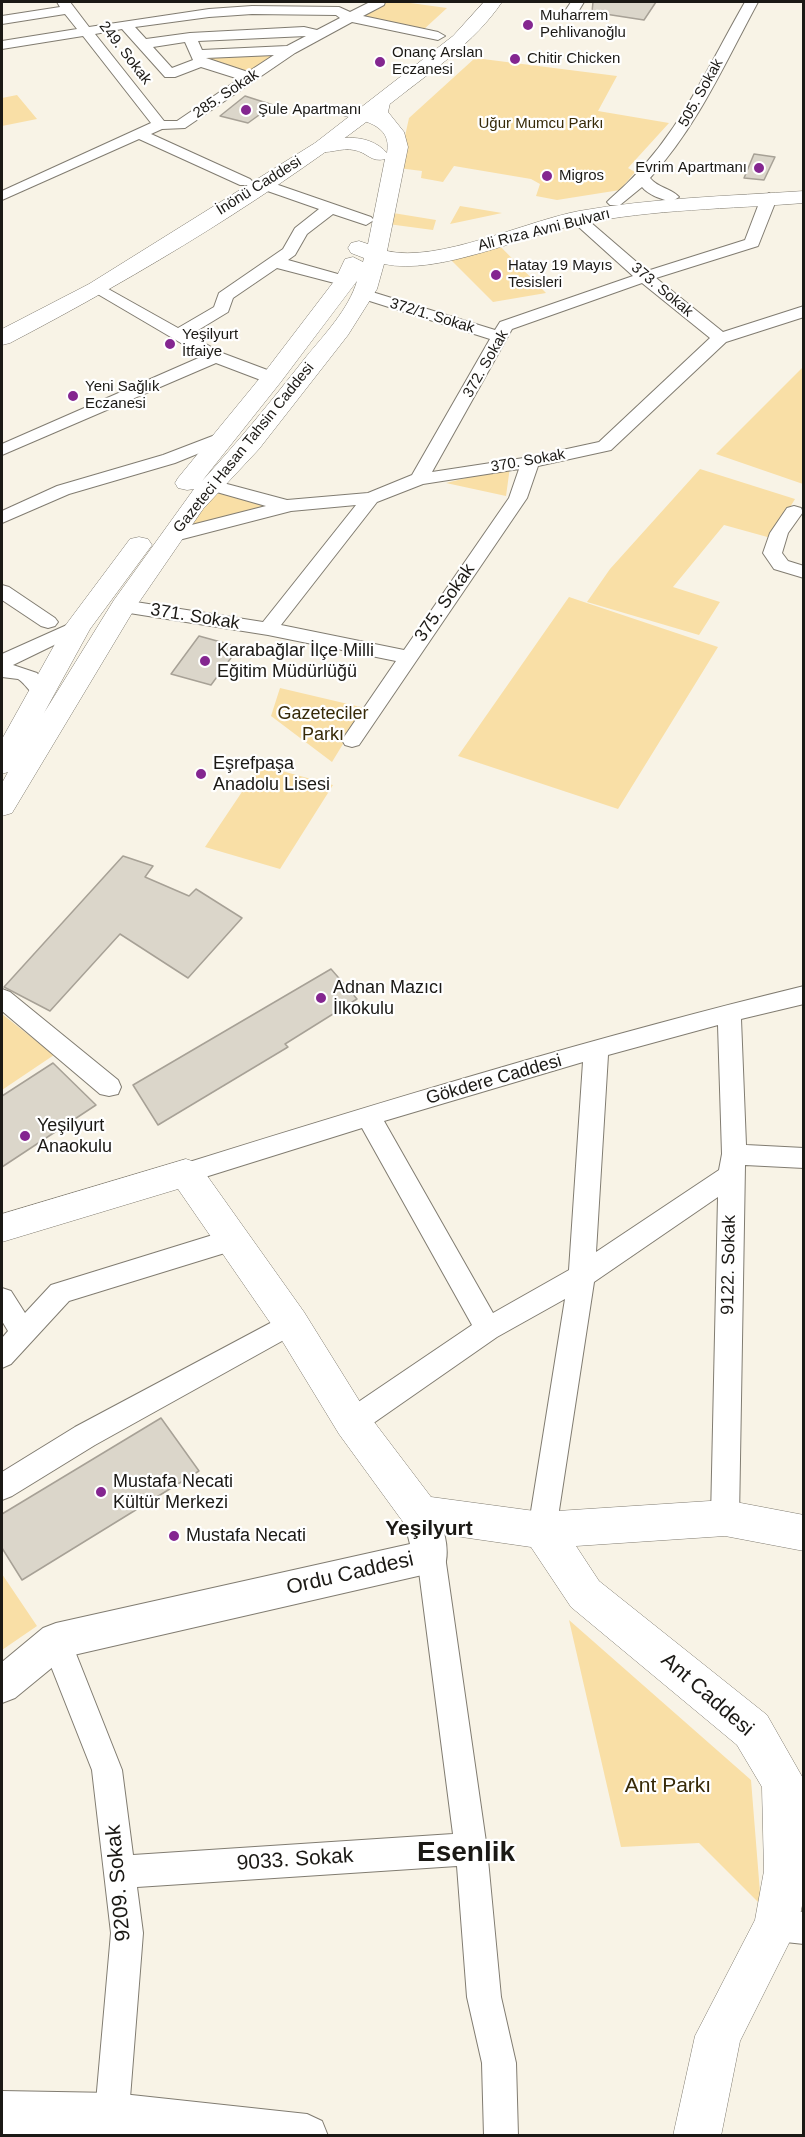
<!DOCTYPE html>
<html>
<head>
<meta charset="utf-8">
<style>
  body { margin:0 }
  #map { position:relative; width:805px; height:2137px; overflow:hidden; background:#f8f3e6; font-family:Helvetica,sans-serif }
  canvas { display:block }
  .frame { position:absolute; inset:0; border:3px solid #1b1915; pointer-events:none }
</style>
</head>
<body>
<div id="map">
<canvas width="805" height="2137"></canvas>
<div class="frame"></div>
</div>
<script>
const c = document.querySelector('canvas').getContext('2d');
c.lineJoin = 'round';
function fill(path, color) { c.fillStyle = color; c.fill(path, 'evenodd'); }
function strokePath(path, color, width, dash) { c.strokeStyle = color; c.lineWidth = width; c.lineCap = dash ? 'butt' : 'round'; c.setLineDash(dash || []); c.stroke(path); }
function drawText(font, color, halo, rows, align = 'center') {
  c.font = font + ' Helvetica,sans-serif'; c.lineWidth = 4.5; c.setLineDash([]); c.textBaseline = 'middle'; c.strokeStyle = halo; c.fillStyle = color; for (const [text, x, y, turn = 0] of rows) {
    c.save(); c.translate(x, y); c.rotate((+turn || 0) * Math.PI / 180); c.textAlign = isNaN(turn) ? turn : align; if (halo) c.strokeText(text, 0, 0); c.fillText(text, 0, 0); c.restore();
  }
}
fill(new Path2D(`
  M386 2H403L447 8 422 31 362 18Z
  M281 52 252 74 205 61 201 55Z
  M475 58 617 76 598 111 669 123 628 168 635 172 620 190 557 200 536 196 540 184 531 179 454 166 443 182 421 178 422 171 398 168 409 118Z
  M17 95 37 119 2 126V98Z
  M460 206 502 213 450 224Z
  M387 212 436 220 433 230 388 224Z
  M497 243 546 293 493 302 447 256Z
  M803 367V484L716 454Z
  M510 467 506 496 446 483Z
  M700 469 795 499 771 538 724 525 673 587 720 602 699 635 587 602 610 569Z
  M209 487 276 505 177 529Z
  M569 597 718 647 618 809 458 756Z
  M280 688 365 708 332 762 271 716Z
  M260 765 333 785 280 869 205 847Z
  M2 1014 54 1055 2 1090Z
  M2 1574 37 1626 2 1650Z
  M569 1620 751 1780 761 1905 699 1843 621 1847Z`), '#f9dfa6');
const building = new Path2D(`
  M593 2H656L644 20 592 12Z
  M245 96 273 105 248 123 220 116Z
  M754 154 775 157 764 180 744 178Z
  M199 636 239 647 211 685 171 674Z
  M123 856 153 866 145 877 189 896 196 889 242 918 188 978 120 934 50 1011 4 987Z
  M331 969 357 999 285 1044 288 1047 158 1125 133 1085Z
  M53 1063 96 1105 2 1167V1096Z
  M161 1418 199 1471 22 1580 2 1548V1514Z`);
fill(building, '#dbd6ca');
strokePath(building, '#a7a196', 1.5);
const minor = new Path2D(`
  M57 2H70L89 27 209 9 252 6 339 7 350 12 370 2H385L384 5 363 16 438 32 445 36 438 40 352 22 295 53 185 128 162 129 151 134 250 179 253 182 250 185H240L139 139 2 200V191L151 123 83 36 2 49V41L77 29 65 14 2 24V16L60 7ZM252 14 336 15 340 18 317 30 304 27 190 33 146 39 135 27 209 17ZM122 29 165 77H175L201 67 239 79 177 121H164L95 34ZM306 36 287 46 202 50 198 41ZM185 42 193 60 172 68 153 47ZM274 55 248 72 206 58Z
  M571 2H584L573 20H563L561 17Z
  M745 2H758C725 63 697 127 650 178 658 188 671 188 679 197L671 202C662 199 648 195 642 187L620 205H610L607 202 610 199C676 143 703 75 745 2Z
  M261 179 371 217 374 220 366 225 333 214 307 234 295 255 288 260 352 278 354 281 352 284 346 286 277 268 233 298 228 312 190 335 222 353 278 374 281 378 278 382H266L216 363 2 455V444L203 356 89 289 97 284 103 286 178 328 214 307 219 293 283 249 295 228 319 209 256 187 253 184Z
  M769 193 777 198 758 246 656 278 723 332 804 306V317L726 342 611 450 538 466 527 498 359 745 352 747 345 745 342 740 396 661 268 635 123 612 116 610 113 606 116 602 123 600 263 622 356 505 291 511 171 542 164 540 162 536 164 532 266 506 206 489 203 485 206 481 212 480 287 500 368 493 412 475 490 339 357 297 355 294 357 291H369L495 330 500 322 633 276 572 221 569 218 572 215H582L647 271 745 240 761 198ZM642 283 710 338 599 442 530 457 432 472 512 329ZM519 469 509 498 404 650 281 625 377 502 423 484Z
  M223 432 229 433 232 437 229 441 175 463 69 494 2 523V511L57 486 163 455Z
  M794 506 801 508 803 512 788 533 782 553 788 561 804 566V578L774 569 763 553 770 533 787 508Z
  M2 585 9 587 55 618 58 622 55 626 48 628 41 626 2 600Z
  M78 620 85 622 88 626 85 630 13 665 37 673 51 692 48 697C32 701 30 687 18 679L2 677V654Z
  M804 986V1004L741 1019 746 1145 804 1148V1168L745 1165 739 1518 735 1527 725 1531 715 1527 711 1518 718 1197 594 1282 556 1530 552 1539 542 1543 532 1539 528 1530 565 1299 497 1337 362 1431 352 1434 342 1431 338 1422 342 1413 472 1325 362 1128 186 1183 177 1180 173 1173 177 1166 186 1163C391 1099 595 1037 804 986ZM718 1025 722 1154 719 1170 596 1252 608 1055ZM583 1062 569 1270 493 1313 384 1121Z
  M2 989 10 992 118 1080 121 1087 118 1094 109 1096 100 1094 2 1011Z
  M232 1229 241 1232 245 1240 241 1248 69 1301 11 1364 2 1368V1338L8 1331 2 1321V1288L11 1291 25 1313 51 1285Z
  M291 1312 300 1315 304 1323 300 1331 95 1445 12 1496 2 1500V1472L75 1427Z
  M431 1543 441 1546 445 1556 487 1849 501 1997 516 2063 518 2136H484L482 2063 467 1997 457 1866 137 1887 143 1933 127 2136H93L111 1933 92 1770 41 1641 45 1631 56 1627 67 1631 122 1770 133 1855 453 1834 417 1556 421 1546Z
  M776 1909 804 1912V1944L776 1941 764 1937 760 1925 764 1913Z`);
const tertiary = new Path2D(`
  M420 1497 433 1501C441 1521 452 1548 444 1568L431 1573 65 1657 15 1698 2 1703V1662L43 1628 56 1623 410 1544 402 1513 407 1501Z
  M2 2091 113 2093 307 2114 322 2121 328 2136 2 2135Z`);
const secondary = new Path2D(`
  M380 97 387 99 390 103 388 112 404 132 408 147 387 251C438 263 526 221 579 211 653 198 729 196 804 191V203C729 209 653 209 580 224 524 235 439 276 384 264L377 289 348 335 259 449 203 509 135 608 12 813 2 816V783L8 772 2 774V739L65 626 130 539 139 537 148 539 152 545 90 629 44 713 114 600 194 489 187 490 178 488 175 483 178 478 264 373 335 280 345 259 353 257 363 262 364 258 351 253 348 248 351 243 359 241 368 244 385 159C371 163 367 152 354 150 341 147 328 155 315 151L312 147 315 143C339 137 368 132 387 153 393 124 361 120 341 115L338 111 341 107 348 105 369 109 373 99ZM357 281C349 309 324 335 306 357 272 400 239 441 202 481L280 383Z
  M186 1159 198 1163 304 1312 365 1410 431 1497 542 1512 725 1500 804 1515V1551L725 1536 576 1546 599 1581 767 1715 804 1780V1896L798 1925 740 2041 721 2136H673L695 2036 755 1920 764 1871 762 1787 737 1745 571 1607 531 1547 420 1531 406 1526 339 1434 278 1334 178 1189 2 1242V1214Z`);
const primary = new Path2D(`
  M484 2H502C474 43 433 70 395 100 276 193 144 273 10 343L2 345V329L89 284 315 143 453 36Z`);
strokePath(minor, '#817c71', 2);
strokePath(tertiary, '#817c71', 2);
strokePath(secondary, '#817c71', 1);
strokePath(primary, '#817c71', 1);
fill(minor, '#fff');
fill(tertiary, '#fff');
fill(secondary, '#fff');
fill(primary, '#fff');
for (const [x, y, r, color] of [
  [528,25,6,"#842690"],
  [515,59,6,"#842690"],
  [380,62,6,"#842690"],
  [246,110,6,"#842690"],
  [759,168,6,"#842690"],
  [547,176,6,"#842690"],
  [496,275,6,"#842690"],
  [170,344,6,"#842690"],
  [73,396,6,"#842690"],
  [205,661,6,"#842690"],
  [201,774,6,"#842690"],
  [321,998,6,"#842690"],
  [25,1136,6,"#842690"],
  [101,1492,6,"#842690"],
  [174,1536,6,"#842690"]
]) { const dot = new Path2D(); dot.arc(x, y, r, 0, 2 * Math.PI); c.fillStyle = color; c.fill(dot); strokePath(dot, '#fff', 2); }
drawText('15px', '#1b1915', '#fff', [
  ["Muharrem",540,16],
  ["Pehlivanoğlu",540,33],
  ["Onanç Arslan",392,53],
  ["Eczanesi",392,70],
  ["Chitir Chicken",527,59],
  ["Şule Apartmanı",258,110],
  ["Evrim Apartmanı",747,168,"right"],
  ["Migros",559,176],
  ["Hatay 19 Mayıs",508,266],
  ["Tesisleri",508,283],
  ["Yeşilyurt",182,335],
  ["İtfaiye",182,352],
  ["Yeni Sağlık",85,387],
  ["Eczanesi",85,404]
], 'left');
drawText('15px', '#1b1915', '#fff', [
  ["249. Sokak",125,53,52],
  ["505. Sokak",701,93,-61],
  ["285. Sokak",226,94,-34],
  ["İnönü Caddesi",259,186,-32],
  ["Ali Rıza Avni Bulvarı",544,230,-14],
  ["373. Sokak",662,290,40],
  ["372/1. Sokak",432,316,17],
  ["372. Sokak",486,364,-60],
  ["Gazeteci Hasan Tahsin Caddesi",244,448,-51],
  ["370. Sokak",528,461,-10]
]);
drawText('15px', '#372a08', '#fff', [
  ["Uğur Mumcu Parkı",541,124]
]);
drawText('18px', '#1b1915', '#fff', [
  ["375. Sokak",445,603,-55],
  ["371. Sokak",195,617,9],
  ["Gökdere Caddesi",494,1080,-16],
  ["9122. Sokak",729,1265,-89]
]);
drawText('18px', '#1b1915', '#fff', [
  ["Karabağlar İlçe Milli",217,651],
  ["Eğitim Müdürlüğü",217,672],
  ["Eşrefpaşa",213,764],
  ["Anadolu Lisesi",213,785],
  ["Adnan Mazıcı",333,988],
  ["İlkokulu",333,1009],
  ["Yeşilyurt",37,1126],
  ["Anaokulu",37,1147],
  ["Mustafa Necati",113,1482],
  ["Kültür Merkezi",113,1503],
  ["Mustafa Necati",186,1536]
], 'left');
drawText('18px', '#372a08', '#fff', [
  ["Gazeteciler",323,714],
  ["Parkı",323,735]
]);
drawText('bold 21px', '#1b1915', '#fff', [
  ["Yeşilyurt",429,1529]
]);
drawText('21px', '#1b1915', '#fff', [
  ["Ordu Caddesi",350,1574,-13],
  ["Ant Caddesi",707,1695,41],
  ["9033. Sokak",295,1860,-4],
  ["9209. Sokak",119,1883,-95]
]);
drawText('21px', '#372a08', '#fff', [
  ["Ant Parkı",668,1786]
]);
drawText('bold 28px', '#1b1915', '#fff', [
  ["Esenlik",466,1853]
]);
</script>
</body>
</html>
